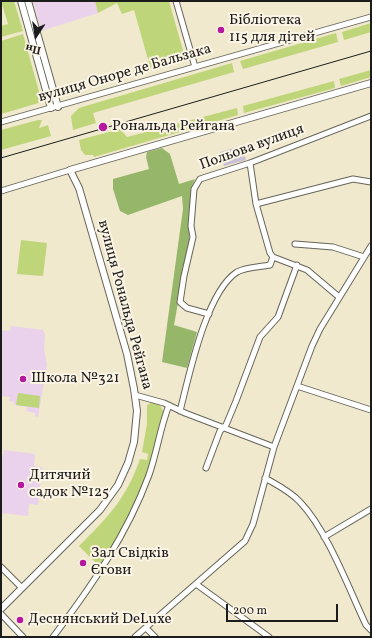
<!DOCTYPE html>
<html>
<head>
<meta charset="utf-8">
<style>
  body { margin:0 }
  #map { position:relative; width:372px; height:638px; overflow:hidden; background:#f0e9cd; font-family:Vollkorn,serif }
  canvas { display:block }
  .frame { position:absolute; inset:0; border:2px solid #1c1c1c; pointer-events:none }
  .north { position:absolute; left:16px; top:16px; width:40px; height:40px; -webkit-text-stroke:3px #fcf5e5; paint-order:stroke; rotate:192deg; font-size:11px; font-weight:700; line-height:16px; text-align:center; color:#1c1c1c }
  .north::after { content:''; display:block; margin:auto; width:14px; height:18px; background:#1c1c1c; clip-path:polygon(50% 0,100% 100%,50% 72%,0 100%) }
  .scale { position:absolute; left:226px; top:604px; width:112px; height:18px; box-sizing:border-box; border:2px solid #1c1c1c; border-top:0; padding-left:5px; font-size:12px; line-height:14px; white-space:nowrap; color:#1c1c1c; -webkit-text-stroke:3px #fcf5e5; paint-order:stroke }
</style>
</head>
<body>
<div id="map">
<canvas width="372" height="638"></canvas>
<div class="frame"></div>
<div class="north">Пн</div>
<div class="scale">200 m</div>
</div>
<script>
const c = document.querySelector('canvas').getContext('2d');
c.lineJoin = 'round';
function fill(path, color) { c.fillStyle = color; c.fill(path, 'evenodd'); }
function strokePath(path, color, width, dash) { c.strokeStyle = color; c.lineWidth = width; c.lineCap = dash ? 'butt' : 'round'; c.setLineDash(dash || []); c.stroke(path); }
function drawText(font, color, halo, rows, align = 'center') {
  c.font = font + ' Vollkorn,serif'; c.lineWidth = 4; c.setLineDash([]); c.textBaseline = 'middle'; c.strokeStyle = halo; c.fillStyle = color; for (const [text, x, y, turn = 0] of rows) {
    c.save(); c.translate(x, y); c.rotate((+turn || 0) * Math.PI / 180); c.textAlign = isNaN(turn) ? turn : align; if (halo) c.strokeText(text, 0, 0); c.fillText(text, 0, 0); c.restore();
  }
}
fill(new Path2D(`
  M33 1H95L98 13 41 31Z
  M11 326 43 330 45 334 44 348 47 365 38 417 35 416V413L26 411 27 407 14 405V402L9 401 10 397 1 396V330L10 331Z
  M4 450 35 454 34 466 42 467 38 505 29 504 28 516 1 513V463Z`), '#ead1ec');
fill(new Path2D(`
  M242 146 246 160 224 166 220 152Z`), '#cabfd6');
fill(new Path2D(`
  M1 1H14L23 31 1 37V26L8 24Z
  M95 1H169L186 61 151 70 134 10 122 14 117 3 98 13Z
  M371 23V32L344 40 342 32Z
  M336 33 338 42 243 69 240 61Z
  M23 34 42 102 1 114V41Z
  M232 63 234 72 93 113 96 123 73 130 71 116 79 108Z
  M371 70V77L341 86 339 79Z
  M334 81 335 88 244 113 243 106Z
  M237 108 238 115 94 157 93 155H85L81 150 79 140 120 129 127 137Z
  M38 120H42L39 128 48 125 51 136 1 150V130Z
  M21 240 47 243 43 276 17 274Z
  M18 393 40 396 39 408 16 405Z
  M153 402 159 403 164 413 149 474 139 499 101 568 79 546C108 517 126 499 140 459L147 460 148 454 142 452 147 424V405Z`), '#bed579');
fill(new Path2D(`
  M162 148 170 154 179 184 195 179 191 188 189 241 174 325 197 332 187 368 162 362 183 209 182 196 128 215 120 211 113 189V179L149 169 146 157 147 152Z`), '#96b669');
const minor = new Path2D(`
  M176 1 195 67
  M1 122 371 17
  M250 163 256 204 270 253 273 257 307 270 339 297
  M1 191 70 170
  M256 204 353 179 371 182
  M295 244 333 247 364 257
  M209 314 187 308 180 302 184 276 193 237 191 226 194 189 200 179 250 163 371 116
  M297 386 371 410
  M135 395 164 403 185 413 274 447
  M180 411C189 376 206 292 237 272 246 267 260 267 270 265L273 257
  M206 468 220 431 226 425 236 401 260 337 278 317 297 265
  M265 478C277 485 290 491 300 502 327 530 349 589 366 625L371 630
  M324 537 371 509
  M1 567 22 588
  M196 584 269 637
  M1 614 23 637
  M146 628 155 637
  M53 637C91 587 127 535 149 475 157 452 160 428 169 405
  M135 637 245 541 253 524 274 447 312 346 320 329 371 246`);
const major = new Path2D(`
  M21 1 51 108
  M28 1 58 107
  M1 609 100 510 118 485 128 463 134 442 137 411 134 389 127 354 79 188 70 170 371 83`);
strokePath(minor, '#66645a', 7);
strokePath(major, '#66645a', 8);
strokePath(minor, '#fff', 5);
strokePath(major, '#fff', 6);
strokePath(new Path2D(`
  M1 158 371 51`), '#1c1c1c', 1);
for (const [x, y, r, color] of [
  [221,30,4,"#b5179e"],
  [103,127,5,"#b5179e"],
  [23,379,4,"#b5179e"],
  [21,485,4,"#b5179e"],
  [83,563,4,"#b5179e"],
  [20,620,4,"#b5179e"]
]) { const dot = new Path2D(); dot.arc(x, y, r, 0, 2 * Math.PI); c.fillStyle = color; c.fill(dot); strokePath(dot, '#fcf5e5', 1.5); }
drawText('15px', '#1c1c1c', '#fcf5e5', [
  ["Бібліотека",229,21],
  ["115 для дітей",229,38],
  ["Рональда Рейгана",112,127],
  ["Школа №321",31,379],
  ["Дитячий",29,476],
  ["садок №125",29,493],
  ["Зал Свідків",91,554],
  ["Єгови",91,571],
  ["Деснянський DeLuxe",28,620]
], 'left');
drawText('15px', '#1c1c1c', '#fcf5e5', [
  ["вулиця Оноре де Бальзака",125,74,-16],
  ["Польова вулиця",252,148,-20],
  ["вулиця Рональда Рейгана",124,305,75]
]);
</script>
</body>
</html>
